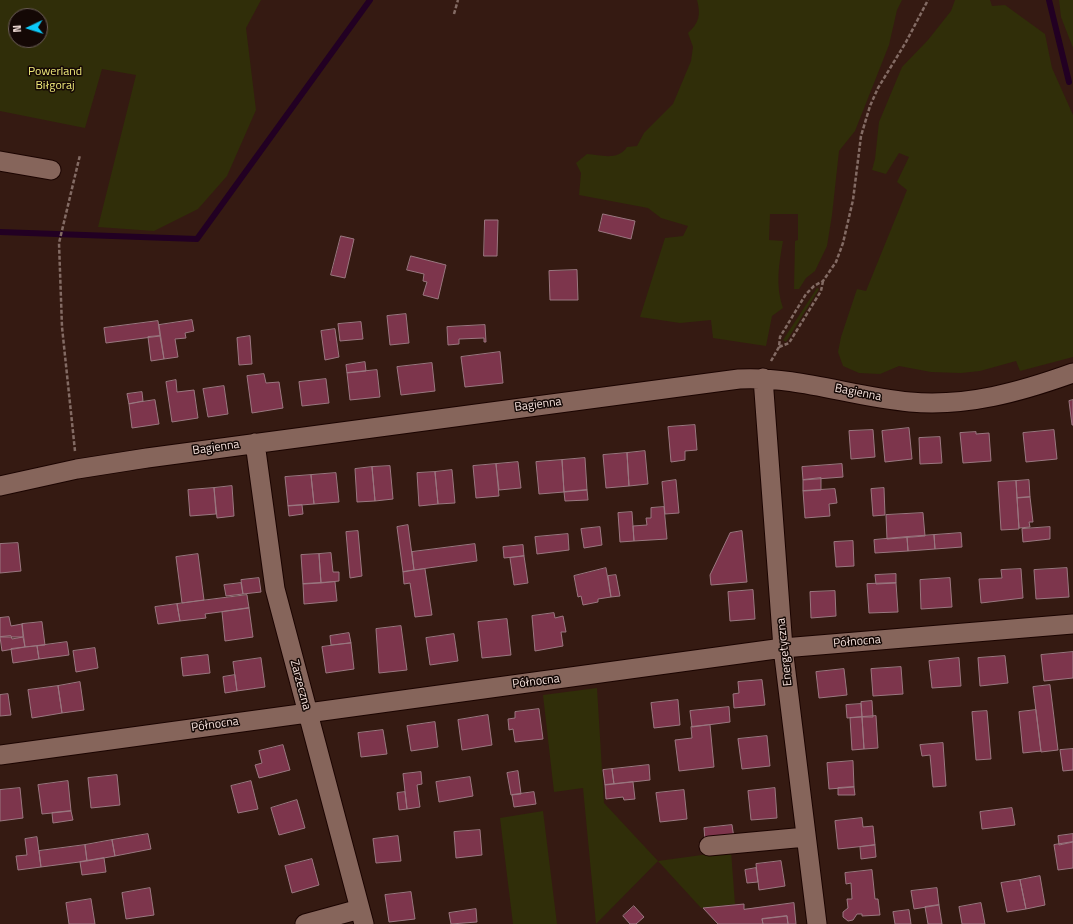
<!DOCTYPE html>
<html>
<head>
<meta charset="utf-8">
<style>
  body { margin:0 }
  #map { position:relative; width:1073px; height:924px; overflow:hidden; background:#351a12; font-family:"Titillium Web",sans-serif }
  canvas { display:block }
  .north { position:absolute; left:8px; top:8px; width:40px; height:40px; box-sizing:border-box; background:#140805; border:1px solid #6e5f5b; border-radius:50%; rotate:266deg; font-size:11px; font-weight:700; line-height:16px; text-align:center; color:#f5e1dc }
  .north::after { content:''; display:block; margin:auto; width:14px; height:18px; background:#0ccafa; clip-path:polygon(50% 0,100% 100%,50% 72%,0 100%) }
</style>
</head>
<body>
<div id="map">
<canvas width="1073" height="924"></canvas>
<div class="north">N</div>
</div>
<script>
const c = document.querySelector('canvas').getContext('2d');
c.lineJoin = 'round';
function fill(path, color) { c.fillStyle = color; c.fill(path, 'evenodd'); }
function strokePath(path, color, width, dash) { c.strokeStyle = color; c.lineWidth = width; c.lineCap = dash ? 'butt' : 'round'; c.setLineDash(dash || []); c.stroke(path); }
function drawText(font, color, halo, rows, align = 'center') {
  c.font = font + ' "Titillium Web",sans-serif'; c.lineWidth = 3; c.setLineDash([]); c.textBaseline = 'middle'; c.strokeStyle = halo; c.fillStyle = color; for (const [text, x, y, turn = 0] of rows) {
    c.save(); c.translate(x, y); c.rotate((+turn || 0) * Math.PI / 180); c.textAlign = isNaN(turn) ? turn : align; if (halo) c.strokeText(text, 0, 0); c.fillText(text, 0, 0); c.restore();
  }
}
fill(new Path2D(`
  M0 0H261L246 28 256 110 227 176 198 209 154 231 98 227 136 75 102 69 85 128 0 111ZM16 16H40V40H16Z
  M697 0H902L897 10 889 45 855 131 839 151 832 215 827 246 815 271 806 278 799 289H794L795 241 798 240V214H770L769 240 783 241C779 264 775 285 783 308L772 316 766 346 713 338 711 320 680 323 640 317 665 238 683 236 688 226 661 218 648 208 579 195 581 173 576 163 587 154C601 155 618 161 627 147L637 146 644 133 673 104 691 61 693 47 688 33C699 23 701 15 697 0Z
  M955 0H990L992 6 1005 5 1045 34 1052 68 1073 115V357L1020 371 1016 361 980 371 961 373 931 372 899 366 880 374 859 373 843 366 838 352 841 337 857 289 866 291 907 190 897 182 909 157 899 153 886 174 872 170 875 159 879 122 902 67 928 40 951 11Z
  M1059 0H1073V48L1061 17Z
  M817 288 819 289 786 342 783 340Z
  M597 688 604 803 658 861 731 851 735 904 701 908 658 861 596 924 583 788 554 792 543 695Z
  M543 811 557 924H513L500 818Z`), '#302e09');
strokePath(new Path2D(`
  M1049 0 1069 82
  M0 232 197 239 370 0`), '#220023', 6);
const building = new Path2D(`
  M603 214 635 221 631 239 599 231Z
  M485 220H498L497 256H484Z
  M341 236 354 239 345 278 331 275Z
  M411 256 446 265 438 299 423 295 427 282 423 281 424 274 407 270Z
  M577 270 578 300H550L549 271Z
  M406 314 409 343 390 345 387 316Z
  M192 320 194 331 185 333 186 338 175 339 178 357 164 359 159 325Z
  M158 321 160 336 106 343 104 328Z
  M361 322 363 339 340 341 338 324Z
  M485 325 486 342H484V338L459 339V344L448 345 447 327Z
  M335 329 339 357 325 360 321 331Z
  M160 336 164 359 151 361 148 337Z
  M250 336 252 364 239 365 237 338Z
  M500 352 503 383 465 387 461 357Z
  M365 362 366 371 347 373 346 365Z
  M432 363 435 391 401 395 397 367Z
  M377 370 380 397 350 400 347 373Z
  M264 374 266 383 279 382 283 408 252 413 247 376Z
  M326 379 329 403 302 406 299 382Z
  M176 380 177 392 194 390 198 418 172 422 166 382Z
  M224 386 228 414 208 417 203 389Z
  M142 392 143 401 129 404 127 394Z
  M155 400 159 424 132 428 129 404Z
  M1073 400V425H1072L1069 401Z
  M695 425 697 450 685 451V460L671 462 668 427Z
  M909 428 912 459 885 462 882 431Z
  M873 430 875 457 851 459 849 431Z
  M1054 430 1057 459 1026 462 1023 433Z
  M976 432V434L989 433 991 461 963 463 960 433Z
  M940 437 942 463 920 464 919 438Z
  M645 451 648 484 629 486 627 453Z
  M627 453 629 486 606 488 603 455Z
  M585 458 587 490 564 492 562 460Z
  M562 460 564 492 539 494 536 462Z
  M518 462 521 488 499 490 496 464Z
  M496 464 499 496 476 498 473 466Z
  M842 464 843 477 803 480 802 467Z
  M390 466 393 499 375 501 372 467Z
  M372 467 375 501 357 502 355 469Z
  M452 470 455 503 438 504 435 472Z
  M435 472 438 504 419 506 417 473Z
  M336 473 339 502 314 504 311 475Z
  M311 475 314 504 288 506 285 477Z
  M821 478V490L803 491V480Z
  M676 480 679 513 665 514 662 482Z
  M1029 480 1030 497 1017 498 1016 481Z
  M1016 481 1019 529 1001 530 998 482Z
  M232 486 234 516 217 518 214 488Z
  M214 488 216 514 190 516 188 490Z
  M884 488 885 515 873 516 871 489Z
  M835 489 837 503 829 504 830 516 805 518 803 491Z
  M587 490 588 500 565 501 564 492Z
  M1030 497 1033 522H1029L1030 527 1019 528 1017 498Z
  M302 505 303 514 289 516 288 506Z
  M664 507 667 539 634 541 633 526 647 525 646 518H651V508Z
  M632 512 634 541 620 542 618 513Z
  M923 513 925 536 887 539 886 515Z
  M408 525 414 570 403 572 397 527Z
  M600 527 602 545 584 548 581 529Z
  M1050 527V539L1023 542 1022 529Z
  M358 531 362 576 350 578 346 532Z
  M742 531 747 582 711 585 710 575 730 533Z
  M961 533 962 547 935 549 934 535Z
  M568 534 569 550 537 554 535 537Z
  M934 535 935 549 908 551 907 537Z
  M907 537 908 551 875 553 874 540Z
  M853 541 854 566 836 567 834 542Z
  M18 543 21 571 0 573V544Z
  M475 544 477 561 414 570 412 552Z
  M523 545 524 556 504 558 503 547Z
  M331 553 333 572H339V581L321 583 319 554Z
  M198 554 204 600 182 603 176 557Z
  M319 554 321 583 303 584 301 555Z
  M524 556 528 583 514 585 510 558Z
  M606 568 611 597 598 599V602L583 605 581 596 578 597 574 576Z
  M1067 568 1069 597 1036 599 1034 570Z
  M425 569 432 615 415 617 410 583 404 584 403 572Z
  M1021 569 1023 598 981 603 979 579 1002 578 1001 570Z
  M896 574V583L876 584 875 575Z
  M616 575 620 596 611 597 608 576Z
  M259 578 261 592 243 594 241 580Z
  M950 578 952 607 921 609 920 580Z
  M335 582 337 601 304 604 303 584Z
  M241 583 243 594 226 596 224 585Z
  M896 583 898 612 869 613 867 584Z
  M753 590 755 619 730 621 728 592Z
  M835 591 836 616 811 618 810 592Z
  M247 595 249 608 205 614 206 618 180 621 177 604Z
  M177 604 180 621 158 624 155 607Z
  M249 608 253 637 225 641 222 612Z
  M554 613 555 618 563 616 566 632H561L563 646 535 651 532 616Z
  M9 617 11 626 22 624 23 637H0V618Z
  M507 619 511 655 482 658 478 622Z
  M42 622 45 645 25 647 22 624Z
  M401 626 407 670 379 673 376 629Z
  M349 633 351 643 331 645 330 636Z
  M454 634 458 661 430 665 426 638Z
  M11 636 12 639 23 637 25 647 2 651 0 637Z
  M67 642 69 655 39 659 37 646Z
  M351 643 354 669 326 673 322 647Z
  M37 646 39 659 13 663 11 649Z
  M95 648 98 668 76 672 73 651Z
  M1073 652V678L1044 681 1041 655Z
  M208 655 210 673 183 676 181 658Z
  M1005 656 1008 683 980 686 978 658Z
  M261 658 265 687 237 691 233 662Z
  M959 658 961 686 932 688 929 661Z
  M901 667 903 694 873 696 871 669Z
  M844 669 847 695 819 698 816 672Z
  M235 675 237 691 225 693 223 677Z
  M762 680 765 705 734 708 733 694 739 693 738 682Z
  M80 682 84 710 62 713 58 686Z
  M1050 685 1058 750 1041 752 1033 687Z
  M58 686 62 713 32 718 28 690Z
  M8 694 11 715 0 716V695Z
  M678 700 680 725 654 728 651 703Z
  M872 701 873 717H862L861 702Z
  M861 704 862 717 847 718 846 705Z
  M729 707 730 722 692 727 690 711Z
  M539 709 543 739 515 742 513 729 509 730 508 719 515 718V712Z
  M1036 710 1041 751 1023 753 1019 712Z
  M987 711 991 759 976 760 972 712Z
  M488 715 492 745 462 750 458 720Z
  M876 716 878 748 864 749 862 717Z
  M862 717 864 749 852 750 850 718Z
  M435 722 438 747 411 751 407 726Z
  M710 725 714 767 679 771 675 740 692 738 691 727Z
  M383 730 387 754 361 757 358 733Z
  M767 736 770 766 742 769 738 739Z
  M943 743 946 786 933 787 930 755 922 756 920 745Z
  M283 745 290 770 259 778 255 765 262 763 259 751Z
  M1073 749V770L1063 771 1060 750Z
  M853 761 854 787 829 789 827 763Z
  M649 765 650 780 614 784 612 769Z
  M612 769 614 784 605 785 603 770Z
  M518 771 521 794 511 795 507 773Z
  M421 772 422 784 417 785 420 807 407 809 403 774Z
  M117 775 120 805 91 808 88 778Z
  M470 777 473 796 439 802 436 782Z
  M68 781 71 811 42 814 38 785Z
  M251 781 258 809 238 813 231 786Z
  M633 782 635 799 624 800 623 797 606 799 605 785Z
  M854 787 855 795H838V788Z
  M20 788 23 818 0 821V790Z
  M775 788 777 818 751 820 748 791Z
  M684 790 687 819 660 822 656 793Z
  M405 792 407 809 399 810 397 793Z
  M534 792 536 804 514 807 512 795Z
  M297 800 305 828 279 835 271 808Z
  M1012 808 1015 825 982 829 980 812Z
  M71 811 73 820 53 823 52 813Z
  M862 818 863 827 873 826 875 845 838 849 835 821Z
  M732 825 734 838 705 841 704 828Z
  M480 830 482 855 456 858 454 832Z
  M148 834 151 849 115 856 112 840Z
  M1073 834V842L1059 845 1058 836Z
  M398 836 401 861 376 863 373 839Z
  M37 837 41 867 18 870 16 856 27 855 25 839Z
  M112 840 115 856 87 861 85 845Z
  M1073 842V868L1058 870 1054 845Z
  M85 845 87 861 41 867 39 851Z
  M875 845 876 857 861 859 860 847Z
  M104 858 106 872 82 875 80 862Z
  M312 859 319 885 292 893 285 866Z
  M781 861 785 886 759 890 756 864Z
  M756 868 758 882 747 883 745 870Z
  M872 870 875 899H878L880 915 862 916V914H857L853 920 848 921 843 917V912L848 908 847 899H852L851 883 846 884 845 873Z
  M1040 876 1045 905 1026 909 1020 880Z
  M1020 880 1026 909 1007 912 1001 883Z
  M150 888 154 915 126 919 122 893Z
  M937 888 939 905 914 909 911 891Z
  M411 892 415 919 389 922 385 895Z
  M91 899 95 924H69L66 903Z
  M794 903 796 924H788L787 916 762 919 763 924H718L703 908 744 904V909Z
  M981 903 985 924H962L959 907Z
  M939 905 942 924H928L925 907Z
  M634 906 644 917 636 924H630L623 916Z
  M476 909 477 922 451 924 449 913Z
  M909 910 911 924H895L893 912Z
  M787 916 788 924H763L762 919Z`);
fill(building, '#7d354c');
strokePath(building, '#9a7780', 1);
const minor = new Path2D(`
  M0 161 51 170
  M763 378 783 648 817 924
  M255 443 275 589 364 924
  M0 486 77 469 147 458 739 379C798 376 852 397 910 402 967 407 1020 392 1073 373
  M0 755 783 648 1073 624
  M709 846 806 837
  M305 924 360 909`);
strokePath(minor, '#1b0401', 21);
strokePath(new Path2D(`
  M454 14 458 0
  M779 347 789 343 821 291 823 281
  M771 361 779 347 780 337 806 294 814 286 823 281 836 262 843 243 853 200 861 136 870 106 878 88 906 42 928 0
  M75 451 62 327 59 243 80 155`), '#836b64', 2.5, [4, 2]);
strokePath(minor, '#86655b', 19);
drawText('12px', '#efe97a', '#140805', [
  ["Powerland",55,72],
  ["Biłgoraj",55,86]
]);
drawText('12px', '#f5e1dc', '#140805', [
  ["Bagienna",858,393,11],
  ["Bagienna",538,405,-7],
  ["Bagienna",216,448,-8],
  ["Północna",857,642,-5],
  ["Energetyczna",785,652,-96],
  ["Północna",536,682,-7],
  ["Zarzeczna",300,685,75],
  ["Północna",215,725,-8]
]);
</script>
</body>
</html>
